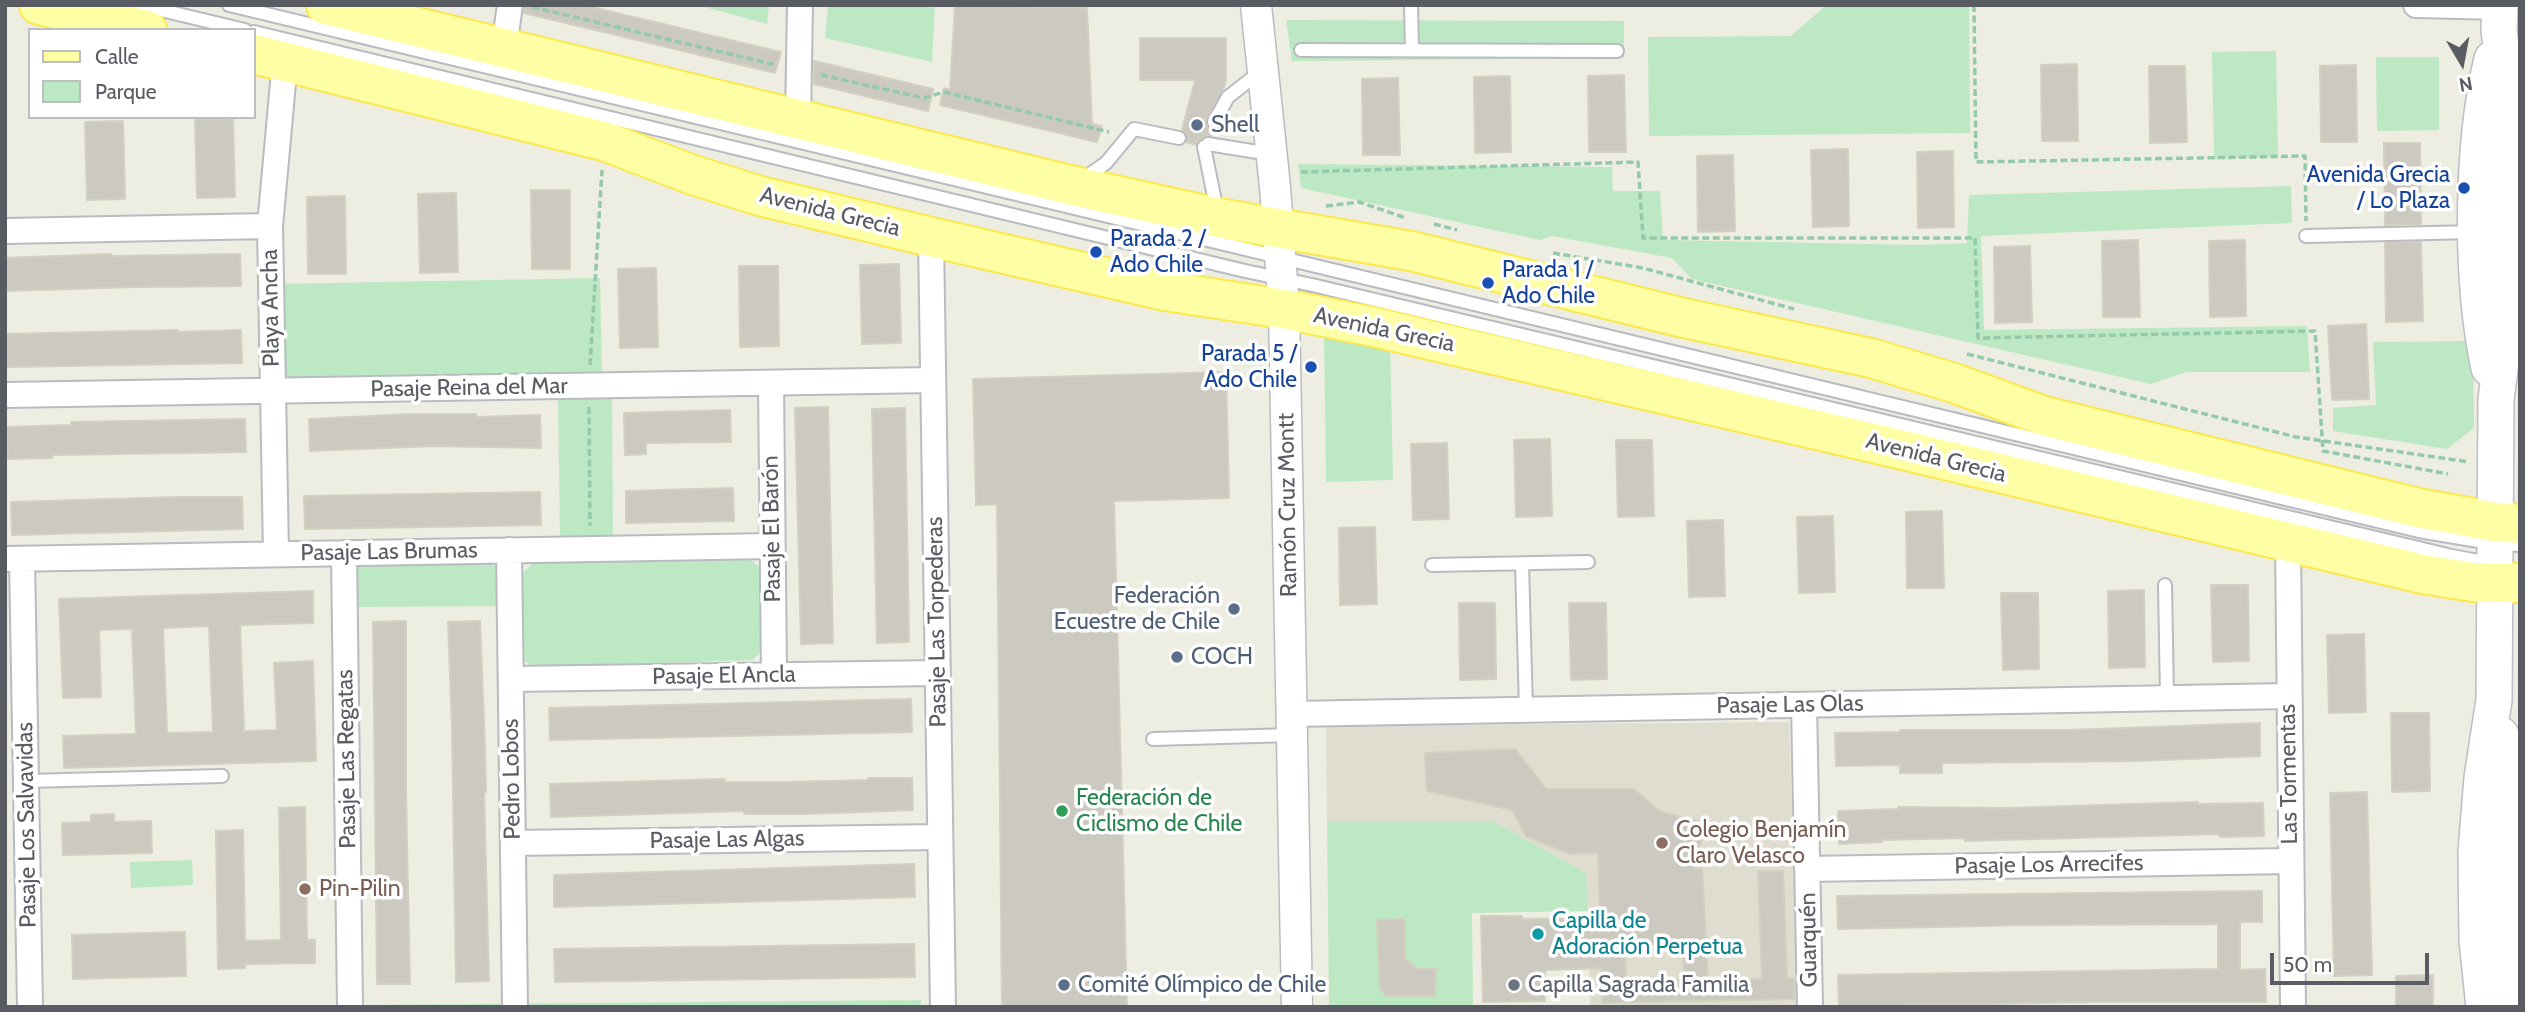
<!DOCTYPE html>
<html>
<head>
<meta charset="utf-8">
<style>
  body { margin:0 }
  #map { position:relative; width:2525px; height:1012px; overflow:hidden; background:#eeede1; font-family:Cabin,sans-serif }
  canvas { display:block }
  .frame { position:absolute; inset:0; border:7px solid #5a5c64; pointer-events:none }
  .legend { position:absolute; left:28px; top:28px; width:228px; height:91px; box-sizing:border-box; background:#fff; border:2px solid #bdbec1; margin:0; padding:9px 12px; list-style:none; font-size:21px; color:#5a5c64 }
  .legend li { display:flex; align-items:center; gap:14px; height:35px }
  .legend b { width:35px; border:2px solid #bdbec1 }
  .north { position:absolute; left:2427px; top:28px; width:70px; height:70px; -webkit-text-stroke:5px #fff; paint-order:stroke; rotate:170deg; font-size:19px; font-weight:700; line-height:28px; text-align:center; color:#5a5c64 }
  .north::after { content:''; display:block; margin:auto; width:24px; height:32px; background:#5a5c64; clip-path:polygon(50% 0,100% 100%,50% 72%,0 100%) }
  .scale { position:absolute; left:2270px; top:953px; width:159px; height:32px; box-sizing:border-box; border:4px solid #5a5c64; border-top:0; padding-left:9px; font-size:21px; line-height:24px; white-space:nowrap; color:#5a5c64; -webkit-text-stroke:5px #fff; paint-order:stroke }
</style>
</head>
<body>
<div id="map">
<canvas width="2525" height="1012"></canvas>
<div class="frame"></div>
<ul class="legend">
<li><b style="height:9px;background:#feffa5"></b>Calle</li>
<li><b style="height:19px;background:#bce8c3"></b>Parque</li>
</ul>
<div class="north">N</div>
<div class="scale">50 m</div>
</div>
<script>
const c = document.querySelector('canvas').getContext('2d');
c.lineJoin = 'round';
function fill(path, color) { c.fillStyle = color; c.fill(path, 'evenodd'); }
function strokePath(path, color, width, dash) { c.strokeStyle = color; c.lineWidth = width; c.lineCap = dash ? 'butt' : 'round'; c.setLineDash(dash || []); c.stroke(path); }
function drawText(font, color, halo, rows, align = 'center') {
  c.font = font + ' Cabin,sans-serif'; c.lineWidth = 7; c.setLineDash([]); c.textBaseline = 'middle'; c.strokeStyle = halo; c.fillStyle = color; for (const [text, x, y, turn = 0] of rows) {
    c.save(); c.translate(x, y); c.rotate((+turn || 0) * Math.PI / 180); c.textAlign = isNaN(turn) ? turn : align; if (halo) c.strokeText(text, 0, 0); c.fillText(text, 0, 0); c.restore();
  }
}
fill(new Path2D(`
  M1789 722 1798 1007H1590L1586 873 1492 821H1327L1326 726Z`), '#deddd0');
fill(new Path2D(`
  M697 5H769L767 24Z
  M828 5H935L932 62 825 38Z
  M1969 5 1970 133 1649 136 1648 37 1791 36 1825 6Z
  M1286 20 1624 21V58L1292 61Z
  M2276 51 2278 157 2214 159 2212 52Z
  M2376 57H2439V130L2377 131Z
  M1298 164 1612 167 1613 191H1660L1663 240 1920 245 1967 243 1969 195 2291 186 2292 223 1981 236 1984 330 2307 326 2310 372H2186L2151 384 1692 279 1672 258 1552 236 1540 240 1301 188Z
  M600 278 602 376 282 381 280 284Z
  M1324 328 1390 342 1393 480 1326 482Z
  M2473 341 2474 428 2447 449 2333 431V408L2376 405 2373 342Z
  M612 393 613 541H560L558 394Z
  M747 556 761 569 763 649 753 660 535 667 522 660 521 574 534 563Z
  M485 559 501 571V606L354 607V560Z
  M1327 821H1492L1586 873 1588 911 1472 913 1473 1007H1329Z
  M192 860 193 885 131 888 130 862Z
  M921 1000V1007H363V1005Z`), '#bce8c3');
const building = new Path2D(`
  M525 5H583L781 52 775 73 524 13Z
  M955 5 1087 8 1092 124 1102 126 1097 142 940 105 944 88 950 90Z
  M1140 38H1226V80L1223 90 1205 121 1207 127 1212 130 1211 136H1204L1196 145 1186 142 1187 135 1182 130 1195 80H1140Z
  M814 61 933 89 928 111 814 84Z
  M2077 64 2078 141H2042L2041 65Z
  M2356 65 2357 142H2321L2320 66Z
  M2149 66H2185L2187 142 2150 143Z
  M1624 75 1626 152H1589L1588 76Z
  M1510 76 1511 152 1475 153 1474 77Z
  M1398 78 1400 155H1363L1362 79Z
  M233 118 235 197 197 198 195 119Z
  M123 121 125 199 87 200 85 122Z
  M2384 143H2420L2421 224 2385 225Z
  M1848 149 1849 226 1813 227 1811 150Z
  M1953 151 1954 227 1918 228 1917 152Z
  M1733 155 1735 231 1698 232 1697 156Z
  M531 190H570V269H532Z
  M456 193 458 272 420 273 418 194Z
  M345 196 346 274H308L307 197Z
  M2138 240 2140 317H2103L2102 241Z
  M2245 240 2246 316 2210 317 2209 241Z
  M2421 242 2423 321 2386 322 2385 243Z
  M2030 246 2032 322 1995 323 1994 247Z
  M111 254V256L240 254 241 286 135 287 5 291V258Z
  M899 264 901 343 862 344 860 265Z
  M739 266H778L779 346 740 347Z
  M656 268 658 347 620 348 618 269Z
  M2366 324 2369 399 2332 400 2328 326Z
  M178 330V332L241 330 242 363 5 367V334Z
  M1226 372 1229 498 1114 501 1127 1007H1002L997 504 976 505 973 379Z
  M828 407 833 643 801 644 795 408Z
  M905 408 909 642 877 643 872 409Z
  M730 410 731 442 646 443V454L625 455 624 413Z
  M412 414H476V417L540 415 541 448 433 446 310 451 309 419Z
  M245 419 246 452 52 455V458L8 459 7 427 71 425V422Z
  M1550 439 1552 516 1516 517 1514 440Z
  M1616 440H1652L1654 516 1618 517Z
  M1447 443 1449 519 1413 520 1411 444Z
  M733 488 734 521 626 523V491Z
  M540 492 541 525 305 529 304 496Z
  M179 497H242L243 529 12 535 11 502Z
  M1942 511 1944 588H1907L1906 512Z
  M1833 516 1835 592 1799 593 1797 517Z
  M1723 520 1725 596 1689 597 1687 521Z
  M1375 527 1377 604 1340 605 1339 528Z
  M2211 585H2248L2249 661 2213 662Z
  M2144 590 2145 667 2109 668 2108 591Z
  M313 591V623L240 625 244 731 277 730 274 663 313 661 316 761 64 768 63 736 136 734 132 629 99 630 101 697 63 698 59 599ZM209 626 213 732 167 733 163 628Z
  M2001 593H2038L2039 669 2003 670Z
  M1459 603H1495L1496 679 1460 680Z
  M1569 603H1606L1607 679 1571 680Z
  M406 621V794L410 984H377L373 622Z
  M480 621 485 748 486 792H484L489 981 456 982 452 729 448 622Z
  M2364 634 2366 712 2329 713 2327 635Z
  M911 699 912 732 550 740 549 708Z
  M2391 713H2429L2430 791 2392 792Z
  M2260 723V756L2137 761 1942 763V773H1900V765L1836 766 1835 733 1900 732V730H2069Z
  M1515 749 1546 789H1634L1661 812 1706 823 1694 869 1702 868 1708 980 1762 979 1758 871H1783L1787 978H1794V999L1602 1003 1601 968 1545 970V1001L1483 1002 1481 916H1522V919L1600 918 1598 853 1570 854 1526 836 1512 810 1427 791 1425 753ZM1683 943 1684 980 1626 981 1625 946Z
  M868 778H912L913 810 806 814H744V811L551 817 550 784 724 779V782H787L868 780Z
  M2367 792 2372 975 2334 976 2330 793Z
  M2198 802V804L2263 803 2264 836 2220 837V834L1965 841V838L1882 840V842L1839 844 1838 811 1898 809V807L2008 808Z
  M305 807 307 940H315V963L245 964V968L218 969 216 831 243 830 245 941 281 940 279 808Z
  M114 814V822L151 821 152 853 63 855 62 823 91 822V815Z
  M914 864 915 897 554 907V875Z
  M2262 891V922H2240V970L2265 969 2266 1002H2095L1839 1007 1838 975 2218 969V924L2029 925 1838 929 1837 896Z
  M1404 919 1405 958 1416 969H1436L1435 996H1386L1380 988 1377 920Z
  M185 932 186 976 73 979 72 935Z
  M914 944 915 977 555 982 554 949Z
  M2433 975V1007H2396V976Z`);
fill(building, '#cbc9c0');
strokePath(building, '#d3d0bf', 2);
const service = new Path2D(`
  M140 5 245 30
  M229 5 2419 531 2496 544 2520 545
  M1411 5 1412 50
  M254 32 1245 271 1312 285 2452 556 2494 564
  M1301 50 1617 51
  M1214 122 1228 97 1260 72
  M1208 144 1270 154
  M1204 147 1217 211
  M1083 179 1106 163 1134 129 1179 138
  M2306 236 2473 232
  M1522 563 1526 710
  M1432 565 1588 562
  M2165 585 2167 698
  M1153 739 1292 735
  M26 781 222 776`);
const minor = new Path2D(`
  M2416 5 2500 7
  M504 47 510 5
  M798 120 800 5
  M5 231 270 226
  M931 237 943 1007
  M771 383 774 675
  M5 395 933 380
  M2288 542 2293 1007
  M509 550 515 1007
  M344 553 350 1007
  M276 554 270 226 285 61
  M5 559 772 546
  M22 559 30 1007
  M511 679 938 673
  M1804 705 1810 1007
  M1292 714 2288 696
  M513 843 940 837
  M1807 869 2291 861`);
const tertiary = new Path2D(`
  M1256 5 1275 187 1284 309 1297 1007`);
const secondary = new Path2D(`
  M2489 368C2470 279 2471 147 2492 59
  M2501 735 2507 796V846L2503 1007
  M2484 1007 2477 940 2476 852 2482 778 2494 700 2496 399 2507 317 2510 220V115L2499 30 2500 5`);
const primary = new Path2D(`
  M39 5 147 30
  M326 5 1074 186 1219 218 1411 251 1684 318 1871 358 1954 383 2044 416 2109 432 2418 508 2495 522 2520 524
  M254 54 604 141 693 175 760 196 931 237 1165 291 1284 309 1374 327 1899 449 2423 574 2473 582 2520 583`);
strokePath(service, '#b9bbc2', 16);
strokePath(minor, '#b9bbc2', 28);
strokePath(tertiary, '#b9bbc2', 33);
strokePath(secondary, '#bcbec6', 38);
strokePath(primary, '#fbe94d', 42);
strokePath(new Path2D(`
  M1974 5 1976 162 2305 156 2306 221
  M532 7 776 65
  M821 75 924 98 944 92 1109 132
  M1301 172 1638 162 1643 238H1975L1978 338 2315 331 2323 451 2448 474
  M1326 206 1359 202 1406 218
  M1434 224 1457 230
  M1553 253 1643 268 1794 309
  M1967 354 2296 437 2469 462
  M590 365 602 170
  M589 407 590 526`), '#94c9ac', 3.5, [7, 3.5]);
strokePath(service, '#fff', 12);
strokePath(minor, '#fff', 24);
strokePath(tertiary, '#fff', 30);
strokePath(secondary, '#fff', 35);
strokePath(primary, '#feffa5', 38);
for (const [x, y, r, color] of [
  [1197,125,7,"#5c6f8a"],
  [2464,188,7,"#1a4fb4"],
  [1096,252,7,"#1a4fb4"],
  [1488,283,7,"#1a4fb4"],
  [1311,367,7,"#1a4fb4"],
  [1234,609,7,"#5c6f8a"],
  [1177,657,7,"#5c6f8a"],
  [1062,811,7,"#2e9e5b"],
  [1662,843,7,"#8d6e63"],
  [305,889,7,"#8d6e63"],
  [1538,934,7,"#0f9aa8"],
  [1064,985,7,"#5c6f8a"],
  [1514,985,7,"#6b7280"]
]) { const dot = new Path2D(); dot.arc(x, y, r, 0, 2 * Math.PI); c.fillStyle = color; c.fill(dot); strokePath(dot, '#fff', 2.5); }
drawText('23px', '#4e5e75', '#fff', [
  ["Shell",1211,125],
  ["Federación",1220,596,"right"],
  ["Ecuestre de Chile",1220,622,"right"],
  ["COCH",1191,657],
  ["Comité Olímpico de Chile",1078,985]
], 'left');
drawText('23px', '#164399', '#fff', [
  ["Avenida Grecia",2450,175],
  ["/ Lo Plaza",2450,201],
  ["Parada 2 /",1110,239,"left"],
  ["Ado Chile",1110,265,"left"],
  ["Parada 1 /",1502,270,"left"],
  ["Ado Chile",1502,296,"left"],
  ["Parada 5 /",1297,354],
  ["Ado Chile",1297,380]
], 'right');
drawText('23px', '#5a5c64', '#fff', [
  ["Avenida Grecia",830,212,14],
  ["Playa Ancha",271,308,-91],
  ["Avenida Grecia",1384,330,12],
  ["Pasaje Reina del Mar",469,388,-1],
  ["Avenida Grecia",1936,458,14],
  ["Ramón Cruz Montt",1288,505,-91],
  ["Pasaje El Barón",772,529,-91],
  ["Pasaje Las Brumas",389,552,-1],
  ["Pasaje Las Torpederas",937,622,-91],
  ["Pasaje El Ancla",724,676,-1],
  ["Pasaje Las Olas",1790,705,-1],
  ["Pasaje Las Regatas",347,759,-91],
  ["Las Tormentas",2289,774,-91],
  ["Pedro Lobos",512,779,-91],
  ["Pasaje Los Salvavidas",27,825,-91],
  ["Pasaje Las Algas",727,840,-1],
  ["Pasaje Los Arrecifes",2049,865,-1],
  ["Guarquén",1809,940,-91]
]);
drawText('23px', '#27864d', '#fff', [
  ["Federación de",1076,798],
  ["Ciclismo de Chile",1076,824]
], 'left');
drawText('23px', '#785e54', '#fff', [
  ["Colegio Benjamín",1676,830],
  ["Claro Velasco",1676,856],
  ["Pin-Pilin",319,889]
], 'left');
drawText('23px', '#0d838f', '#fff', [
  ["Capilla de",1552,921],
  ["Adoración Perpetua",1552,947]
], 'left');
drawText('23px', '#5b616d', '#fff', [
  ["Capilla Sagrada Familia",1528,985]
], 'left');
</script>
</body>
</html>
